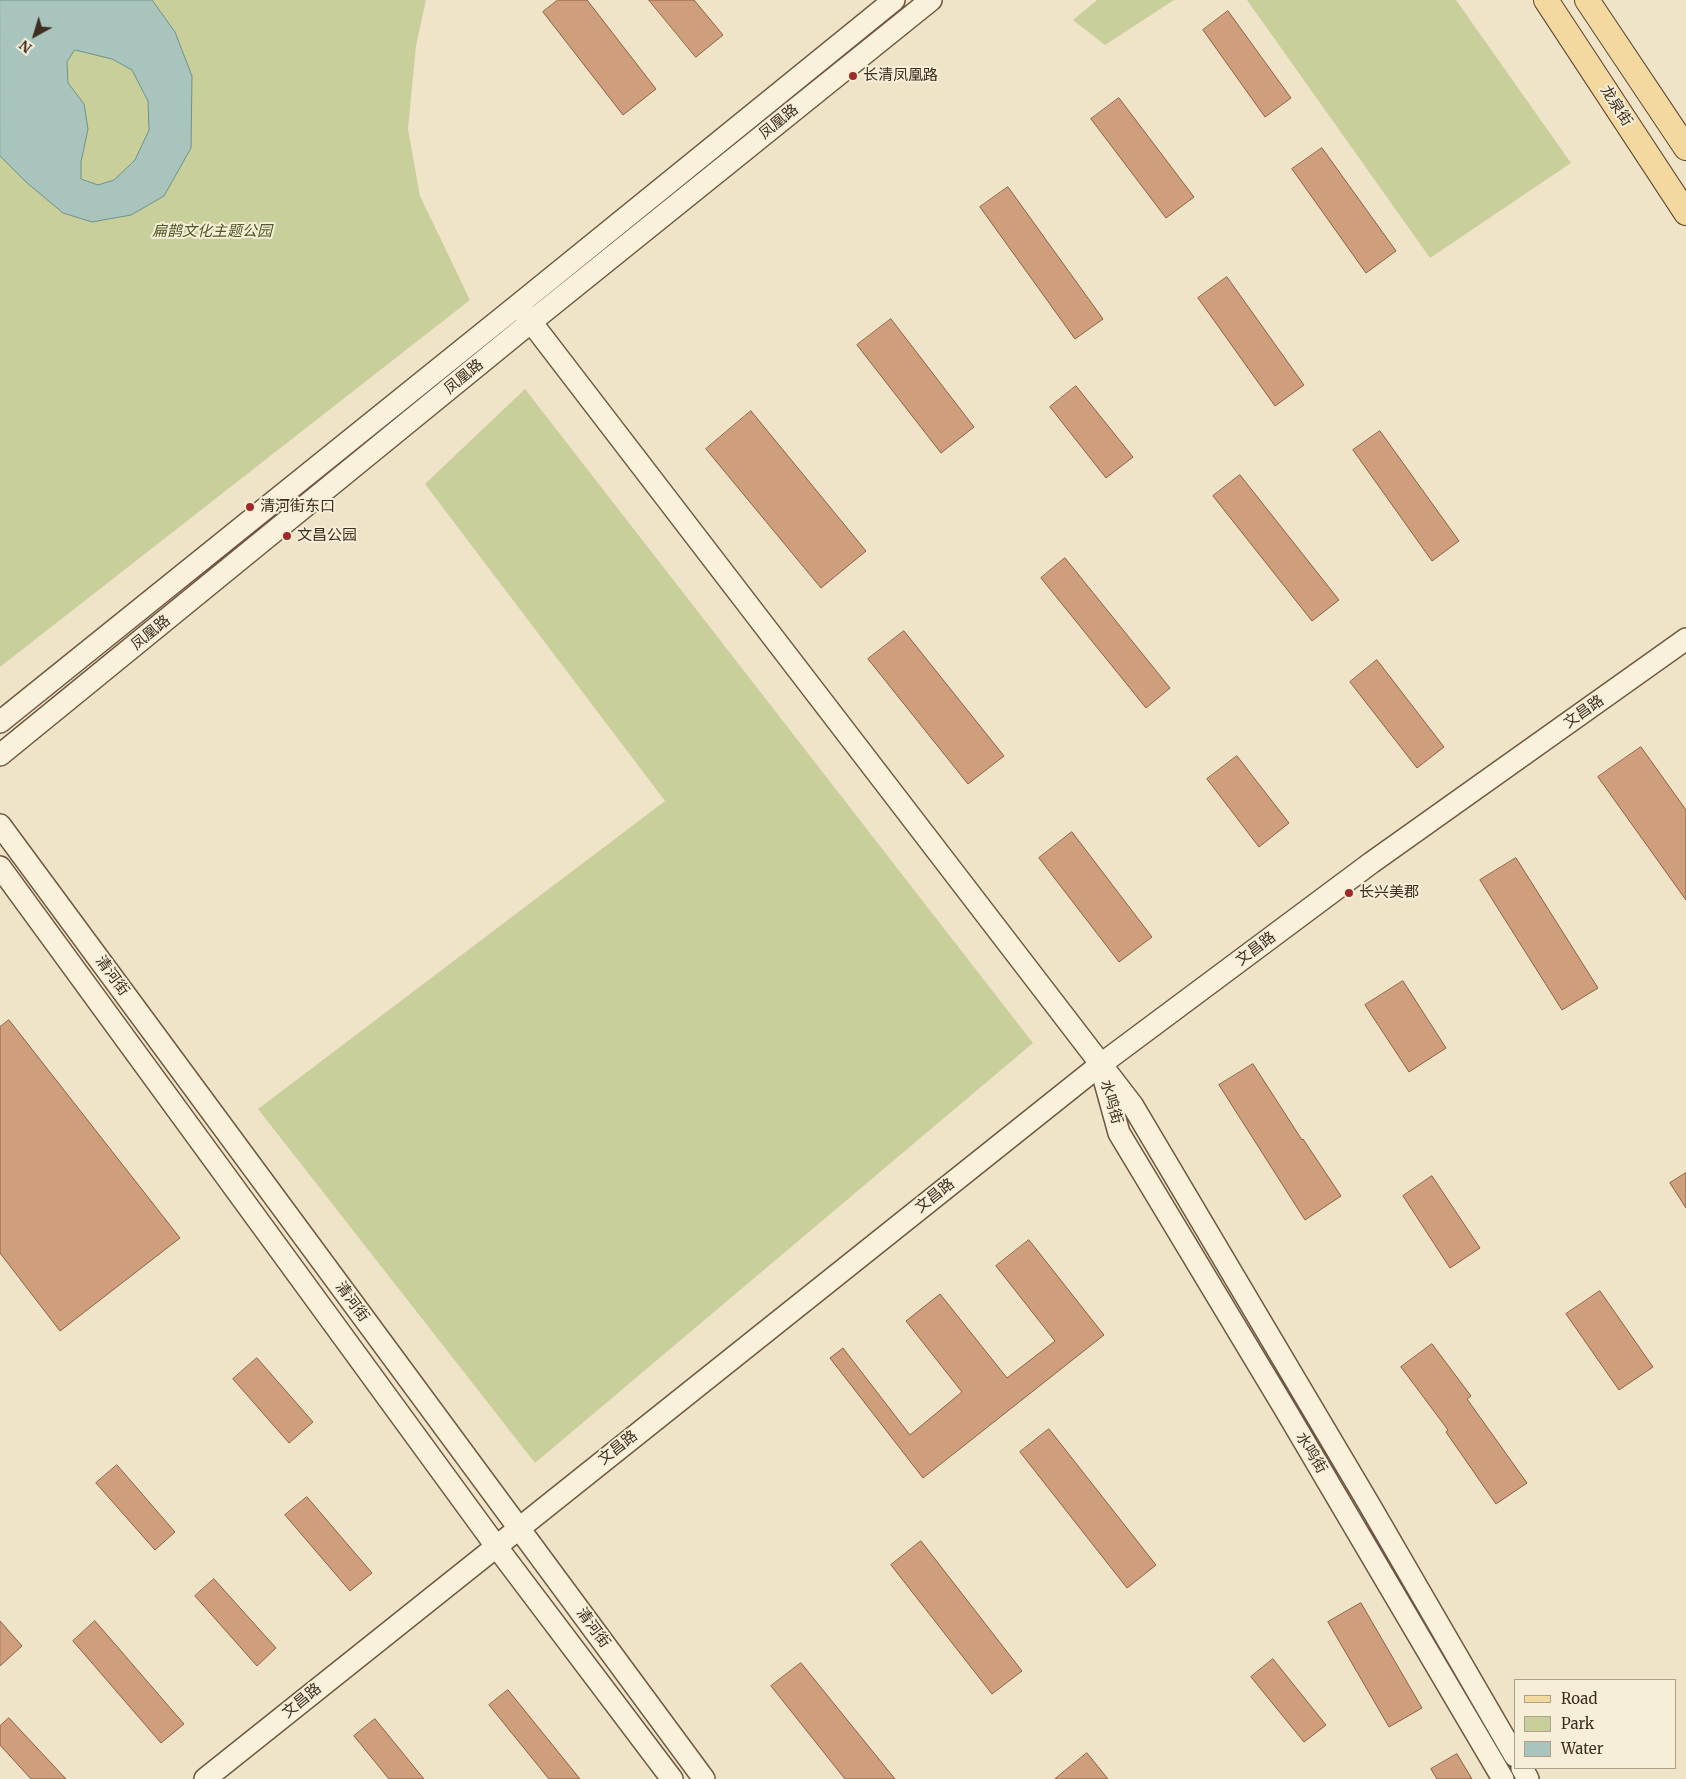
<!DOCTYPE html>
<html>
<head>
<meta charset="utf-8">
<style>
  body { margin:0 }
  #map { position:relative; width:1686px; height:1779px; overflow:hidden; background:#f0e4c8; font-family:Merriweather,serif }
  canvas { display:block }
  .legend { position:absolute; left:1514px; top:1679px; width:162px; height:90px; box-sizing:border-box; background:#f7eed8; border:1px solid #ada18e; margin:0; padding:6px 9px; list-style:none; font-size:15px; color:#3d2e20 }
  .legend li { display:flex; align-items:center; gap:10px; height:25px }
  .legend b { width:25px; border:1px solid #ada18e }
  .north { position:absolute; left:10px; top:10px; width:50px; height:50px; -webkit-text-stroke:4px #f7eed8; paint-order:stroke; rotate:219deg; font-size:14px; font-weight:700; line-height:20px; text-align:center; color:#3d2e20 }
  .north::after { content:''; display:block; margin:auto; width:18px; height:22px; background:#3d2e20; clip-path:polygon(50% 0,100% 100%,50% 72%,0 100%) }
</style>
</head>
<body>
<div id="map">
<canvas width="1686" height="1779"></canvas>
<ul class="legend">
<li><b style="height:6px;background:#f3d9a0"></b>Road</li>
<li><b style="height:14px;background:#c9cf9b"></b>Park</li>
<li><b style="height:14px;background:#a9c4bc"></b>Water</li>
</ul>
<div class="north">N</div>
</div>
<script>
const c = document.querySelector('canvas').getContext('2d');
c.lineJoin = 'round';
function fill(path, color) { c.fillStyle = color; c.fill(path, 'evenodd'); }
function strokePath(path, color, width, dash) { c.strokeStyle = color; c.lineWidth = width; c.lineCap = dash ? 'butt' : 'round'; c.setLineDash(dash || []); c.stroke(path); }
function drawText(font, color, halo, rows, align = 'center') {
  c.font = font + ' Merriweather,"Noto Sans SC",serif'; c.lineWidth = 4; c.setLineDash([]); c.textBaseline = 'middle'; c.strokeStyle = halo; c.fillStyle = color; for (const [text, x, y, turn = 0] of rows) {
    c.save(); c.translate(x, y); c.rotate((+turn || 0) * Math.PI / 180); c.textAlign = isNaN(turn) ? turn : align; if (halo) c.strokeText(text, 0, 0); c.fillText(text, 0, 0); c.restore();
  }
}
fill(new Path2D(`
  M0 0H426L416 46 408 129 420 196 470 300 0 667Z
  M1097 0H1174L1105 45 1073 20Z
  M1247 0H1456L1571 163 1430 258Z
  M525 389 1033 1043 535 1463 258 1109 665 801 425 484Z`), '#c9cf9b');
const water = new Path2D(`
  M0 0H152L175 32 192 76 191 148 164 196 131 215 92 222 63 213 26 182 0 156ZM75 50 112 59 132 70 148 101 149 130 135 160 114 180 98 185 81 179V162L88 129 84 104 68 83 67 62Z`);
fill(water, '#a9c4bc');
strokePath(water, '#6f938a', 1);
const building = new Path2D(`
  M558 0H587L656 89 623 115 543 12Z
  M649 0H694L723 35 696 57Z
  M1228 11 1291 98 1265 117 1203 30Z
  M1119 98 1194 197 1166 218 1091 119Z
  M1322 148 1396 251 1366 273 1292 169Z
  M1008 187 1103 319 1075 339 980 207Z
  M1227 277 1304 385 1275 406 1198 298Z
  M891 319 974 427 941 453 857 345Z
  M1076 386 1133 457 1106 478 1050 407Z
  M751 411 866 551 821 588 706 449Z
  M1380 431 1459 541 1432 561 1353 450Z
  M1240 475 1339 600 1312 621 1213 496Z
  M1065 558 1170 688 1146 708 1041 578Z
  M904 631 1004 756 968 784 868 659Z
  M1377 660 1444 747 1417 768 1350 682Z
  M1641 747 1686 810V900L1598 777Z
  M1237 756 1289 823 1259 847 1207 779Z
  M1072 832 1152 937 1119 962 1039 858Z
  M1516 858 1598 988 1562 1010 1480 880Z
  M1403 981 1446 1048 1409 1072 1365 1005Z
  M9 1020 180 1238 60 1331 0 1253V1027Z
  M1253 1064 1302 1140 1303 1139 1341 1196 1305 1220 1219 1085Z
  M1686 1173V1208L1670 1183Z
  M1432 1176 1480 1248 1450 1268 1403 1196Z
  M1029 1240 1104 1335 923 1478 830 1358 843 1348 910 1435 962 1392 906 1321 940 1294 1007 1378 1055 1341 996 1266Z
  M1600 1291 1653 1367 1619 1390 1566 1314Z
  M1432 1344 1471 1396 1467 1399 1527 1483 1496 1504 1446 1432 1448 1430 1401 1367Z
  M257 1358 313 1422 289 1443 233 1379Z
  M1049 1429 1156 1565 1127 1588 1020 1452Z
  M117 1465 175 1532 155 1550 96 1483Z
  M307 1497 372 1573 350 1591 285 1515Z
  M921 1541 1022 1671 992 1694 891 1565Z
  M214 1579 276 1648 257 1666 195 1596Z
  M1361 1603 1422 1708 1389 1727 1328 1622Z
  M0 1621 22 1646 0 1666Z
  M95 1621 184 1724 161 1743 73 1641Z
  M1273 1659 1326 1725 1304 1742 1251 1677Z
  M801 1663 895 1779H845L771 1686Z
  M508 1690 580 1779H549L489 1705Z
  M9 1718 66 1779H31L0 1745V1726Z
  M375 1719 424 1779H389L354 1736Z
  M1087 1753 1108 1779H1055Z
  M1457 1754 1472 1779H1437L1431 1769Z`);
fill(building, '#cf9f7d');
strokePath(building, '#8d5f41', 1);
const secondary = new Path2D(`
  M518 305 1133 1106 1369 1504 1515 1756
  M0 722 518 305 894 0
  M0 755 531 322 931 0
  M0 825 704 1779
  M0 867 496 1546 672 1779
  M1103 1075 1119 1133 1285 1409 1503 1779
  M1522 1768 1528 1779
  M205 1779 1100 1065 1371 863 1686 639`);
const primary = new Path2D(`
  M1546 0 1686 213
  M1587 0 1686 148`);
strokePath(secondary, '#6f573f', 24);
strokePath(primary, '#5b4430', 26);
strokePath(secondary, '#faf1dc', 21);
strokePath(primary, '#f3d9a0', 24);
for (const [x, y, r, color] of [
  [853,76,5,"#9e2a2b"],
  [250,507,5,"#9e2a2b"],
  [287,536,5,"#9e2a2b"],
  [1349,893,5,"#9e2a2b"]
]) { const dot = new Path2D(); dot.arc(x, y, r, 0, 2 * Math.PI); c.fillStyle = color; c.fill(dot); strokePath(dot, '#f7eed8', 2); }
drawText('15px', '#3d2e20', '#f7eed8', [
  ["长清凤凰路",863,76],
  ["清河街东口",260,507],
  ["文昌公园",297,536],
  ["长兴美郡",1359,893]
], 'left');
drawText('15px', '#3d2e20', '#f7eed8', [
  ["龙泉街",1616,106,57],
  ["凤凰路",779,122,-39],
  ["凤凰路",464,377,-39],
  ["凤凰路",151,633,-39],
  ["文昌路",1584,712,-35],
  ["文昌路",1256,949,-37],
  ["清河街",112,976,54],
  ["水鸣街",1111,1102,74],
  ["文昌路",935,1196,-38],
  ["清河街",352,1302,54],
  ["文昌路",618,1448,-38],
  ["水鸣街",1311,1453,59],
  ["清河街",593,1628,54],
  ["文昌路",302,1701,-39]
]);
drawText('italic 15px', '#4d5a26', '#f7eed8', [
  ["扁鹊文化主题公园",212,232]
]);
</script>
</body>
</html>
